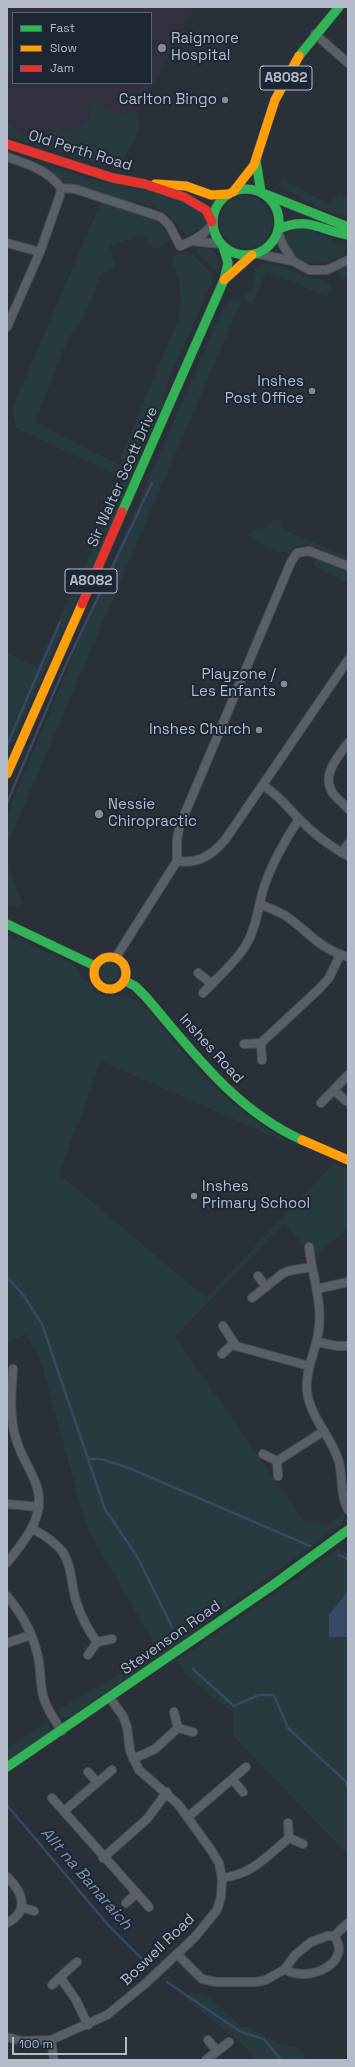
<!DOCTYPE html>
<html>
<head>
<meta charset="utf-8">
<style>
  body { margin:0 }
  #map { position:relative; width:355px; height:2067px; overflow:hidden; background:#2a3038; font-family:"Space Grotesk",sans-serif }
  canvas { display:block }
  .frame { position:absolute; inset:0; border:8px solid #b4bcc9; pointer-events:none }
  .legend { position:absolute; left:12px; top:12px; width:140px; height:72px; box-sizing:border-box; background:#1d2633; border:1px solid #59626f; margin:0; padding:5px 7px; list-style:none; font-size:12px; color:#b4bcc9 }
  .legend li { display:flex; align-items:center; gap:8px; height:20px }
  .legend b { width:20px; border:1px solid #59626f }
  .scale { position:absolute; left:12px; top:2037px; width:115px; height:18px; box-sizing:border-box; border:2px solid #b4bcc9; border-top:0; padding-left:5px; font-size:12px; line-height:14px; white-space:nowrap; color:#b4bcc9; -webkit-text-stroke:3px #1d2633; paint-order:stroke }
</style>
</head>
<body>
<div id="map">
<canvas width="355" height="2067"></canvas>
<div class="frame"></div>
<ul class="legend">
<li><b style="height:5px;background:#30b455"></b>Fast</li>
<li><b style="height:5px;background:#ff9f0a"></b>Slow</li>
<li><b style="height:5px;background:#e5322d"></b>Jam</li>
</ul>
<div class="scale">100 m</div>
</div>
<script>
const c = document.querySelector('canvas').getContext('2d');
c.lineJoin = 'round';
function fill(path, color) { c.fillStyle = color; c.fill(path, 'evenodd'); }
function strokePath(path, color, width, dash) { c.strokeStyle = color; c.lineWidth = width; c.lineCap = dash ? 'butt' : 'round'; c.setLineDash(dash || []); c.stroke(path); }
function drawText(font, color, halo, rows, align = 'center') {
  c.font = font + ' "Space Grotesk",sans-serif'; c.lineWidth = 4; c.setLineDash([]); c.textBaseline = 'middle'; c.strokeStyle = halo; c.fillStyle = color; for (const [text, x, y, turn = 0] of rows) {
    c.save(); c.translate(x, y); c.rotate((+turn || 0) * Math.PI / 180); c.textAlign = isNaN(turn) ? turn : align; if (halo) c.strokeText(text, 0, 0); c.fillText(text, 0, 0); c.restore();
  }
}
fill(new Path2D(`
  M7 7H195L141 109 66 149 7 133ZM13 13H151V83H13Z`), '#31303e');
fill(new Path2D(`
  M7 54 13 55V73L7 72Z
  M89 102 121 114 137 111 140 128 119 170 7 136V121C15 132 25 136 39 139 44 136 50 131 55 129 60 128 66 131 71 130 88 128 91 116 89 102Z
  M7 154 111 185 112 183 190 201 205 217V224L199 230 197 228 191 235H187L168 214 152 206 130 200 129 203 64 182Z
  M282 179 327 203 340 193 348 197V216L323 210 278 185Z
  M220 222a26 26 0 1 1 52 0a26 26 0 1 1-52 0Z
  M102 200C117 206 173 220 168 241L156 249 151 247 142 234 110 246 116 267 114 269 105 271 99 277 93 296 79 325 72 333 63 350 35 422 122 466 124 460 120 458 179 318C181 305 182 292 178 278 176 270 173 265 173 256L187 252 191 253 214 275V277L167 384 163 405 135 466 137 467 7 753V653L37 667 125 479 16 428 12 409Z
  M297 227 307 228 332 240V243L346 246 344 255C330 262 306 269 293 254 290 250 288 245 285 240L287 234Z
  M206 246C218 251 222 262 218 273L196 252V249L206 248Z
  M264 263 279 265 306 277 325 280 331 286 329 294 326 296 266 271 253 304 242 299 7 845C8 867 13 884 23 903L19 908 7 905V815L101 589 222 311C227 301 230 296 242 299L253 288 255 269Z
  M348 267V273L344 281 340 278 338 270Z
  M273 519 282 522 280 528 345 556 348 551V558C329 560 312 538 294 547L291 553C278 553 260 545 250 537L249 533 253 530 265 529Z
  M323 558 348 569V583L314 566V561Z
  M7 934 72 964 98 995 112 997 126 996 140 1003C160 1022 176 1045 194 1065 225 1101 257 1125 299 1148L101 1061 59 1174 206 1298 334 1163 348 1169V1229L315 1255 303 1247 288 1225 283 1224 175 1337 304 1521 329 1523 343 1514V1523L161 1655 71 1716 65 1718 56 1712 64 1706 159 1652 87 1528 39 1355 25 1334 15 1340 7 1342Z
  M100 972a10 10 0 1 1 20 0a10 10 0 1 1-20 0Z
  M338 1549 348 1553V1855L234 1737V1714L187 1676 177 1661Z
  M48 1721 50 1729 48 1734 7 1760V1748Z
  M193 1993 205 1994 242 2027 254 2030 279 2044 298 2047 307 2060H255L245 2047 190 2002 186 1999Z`), '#273a3e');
fill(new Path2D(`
  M348 1591V1637H329V1615Z`), '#384963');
strokePath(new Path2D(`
  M7 745 60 622
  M7 803 63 671 152 483
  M7 1277 24 1296 42 1324 105 1509 138 1558 172 1627
  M88 1459H101L129 1468 310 1546
  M338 1555 348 1559
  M193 1669 234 1706 259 1695H274L288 1728 345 1781 348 1787
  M7 1805 108 1925 149 1966
  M167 1982 241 2032 264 2039 281 2060`), '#384963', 2.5);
const street = new Path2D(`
  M315 34 348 63
  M7 157C26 163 49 171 61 188
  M61 188 75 189 161 217 169 225 180 246C193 241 205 235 213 223
  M278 232 283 245 293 261
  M192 241 221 244
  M7 243 40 252
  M258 254 293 261 309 270H327L348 260
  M7 327 40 252 60 195 61 188
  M348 743C337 758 319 777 335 796 339 801 345 804 348 809
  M264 786C278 795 287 806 298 818 313 833 329 846 348 856
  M342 853 348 844
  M177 861C198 864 211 856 225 840L348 660
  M260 904C269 908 278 911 286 916 309 932 318 948 348 957
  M116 957 177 861V839L180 825 291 562 297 553 309 551 348 566
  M198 973 212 984
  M203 993C218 977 235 963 246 945 256 928 258 909 263 890 270 867 286 838 299 819
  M261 1043 319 989 329 978 340 955
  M244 1044 261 1043 262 1060
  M334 1090 346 1101
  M321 1103 348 1075
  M309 1247C312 1274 322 1301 319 1328 317 1349 305 1369 307 1391 310 1418 332 1437 339 1462 343 1479 340 1495 348 1510
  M258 1276 266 1287
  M317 1289 348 1282
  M252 1298 282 1274 288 1271 312 1267
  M223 1326 236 1346 309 1366
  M317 1342 337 1346H348
  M222 1354 234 1343
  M263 1454 277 1461 278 1476
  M277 1461 324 1431
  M7 1504 39 1507
  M33 1529C42 1534 55 1542 62 1551 72 1565 71 1585 76 1601 81 1616 87 1629 97 1642
  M7 1563C24 1541 46 1517 37 1487 32 1471 22 1458 17 1442 9 1419 11 1394 13 1369
  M7 1596C23 1615 35 1638 39 1662 41 1674 40 1688 44 1699 48 1711 55 1721 62 1731
  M7 1643 31 1635
  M88 1655 97 1642 112 1639
  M174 1712 178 1728 193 1732
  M133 1759 155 1749 178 1728
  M88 1772 97 1782
  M233 1780 243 1792
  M52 1798 149 1907
  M64 1811 112 1770
  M188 1817 246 1767
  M288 1823 289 1838 303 1844
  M103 1858 147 1819 167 1792
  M7 1877C23 1892 30 1911 7 1923
  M222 1878C253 1874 266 1857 289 1838
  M126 1903 137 1893
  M21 1907 34 1911
  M334 1936 348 1923
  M178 1955 202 1979 216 1982H256L266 1980 285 1969 295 1955 311 1942 327 1936H334C354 1963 307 1984 285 1969
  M77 1962 60 1977 76 2000 88 2025
  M52 1985 60 1977
  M7 2037 21 2041 51 2040 107 2015 145 1984 195 1937 217 1910 221 1897 222 1878 219 1863 211 1850 178 1804 139 1770 130 1751 127 1727 123 1716 110 1698
  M51 2040 54 2060
  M208 2040 217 2051
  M206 2060 229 2042`);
const fast = new Path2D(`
  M299 56 339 7
  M256 161 261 192
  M213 222a33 33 0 1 1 66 0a33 33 0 1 1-66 0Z
  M265 194 348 227
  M279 229C306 216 321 230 348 235
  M122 512 224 280 228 263 223 246
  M7 924 95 966
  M125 981 135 986 146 997C192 1051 235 1110 302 1140
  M7 1767 273 1585 348 1530`);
const slow = new Path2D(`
  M155 184 186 186 211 195 229 194
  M233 192 254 165 275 100 299 56
  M224 280 252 255
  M7 774 82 604
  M94 973a16 16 0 1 1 32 0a16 16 0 1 1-32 0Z
  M302 1140 348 1160`);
const jam = new Path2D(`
  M7 144 113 178 145 184 184 197 206 210 212 222
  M82 604 122 512`);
strokePath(street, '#484c53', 10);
strokePath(fast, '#484c53', 10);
strokePath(slow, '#484c53', 10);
strokePath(jam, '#484c53', 10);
strokePath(street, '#5a5e66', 8);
strokePath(fast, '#30b455', 9);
strokePath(slow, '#ff9f0a', 9);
strokePath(jam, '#e5322d', 9);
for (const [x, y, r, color] of [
  [162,48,5,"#848b96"],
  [225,100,4,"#848b96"],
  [312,391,4,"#848b96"],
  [284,684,4,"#848b96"],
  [259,730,4,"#848b96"],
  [99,814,5,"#848b96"],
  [194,1196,4,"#848b96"]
]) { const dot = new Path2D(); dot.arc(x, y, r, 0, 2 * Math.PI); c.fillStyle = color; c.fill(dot); strokePath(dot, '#1d2633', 1.5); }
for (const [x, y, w] of [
  [286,78,52],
  [91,581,52]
]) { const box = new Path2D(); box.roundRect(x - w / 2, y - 12, w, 24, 3); c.fillStyle = '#1d2633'; c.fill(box); strokePath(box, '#b4bcc9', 1); }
drawText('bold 14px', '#b4bcc9', null, [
  ["A8082",286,78],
  ["A8082",91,581]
]);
drawText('15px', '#b4bcc9', '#1d2633', [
  ["Raigmore",171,39,"left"],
  ["Hospital",171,56,"left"],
  ["Carlton Bingo",217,100],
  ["Inshes",304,382],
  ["Post Office",304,399],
  ["Playzone /",276,675],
  ["Les Enfants",276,692],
  ["Inshes Church",251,730],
  ["Nessie",108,805,"left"],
  ["Chiropractic",108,822,"left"],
  ["Inshes",202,1187,"left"],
  ["Primary School",202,1204,"left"]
], 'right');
drawText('15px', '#b4bcc9', '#1d2633', [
  ["Old Perth Road",80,151,17],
  ["Sir Walter Scott Drive",123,477,-66],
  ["Inshes Road",211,1049,48],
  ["Stevenson Road",171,1638,-35],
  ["Boswell Road",158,1950,-44]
]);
drawText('italic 16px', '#7c92b1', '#1d2633', [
  ["Allt na Banaraich",86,1879,49]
]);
</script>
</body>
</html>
